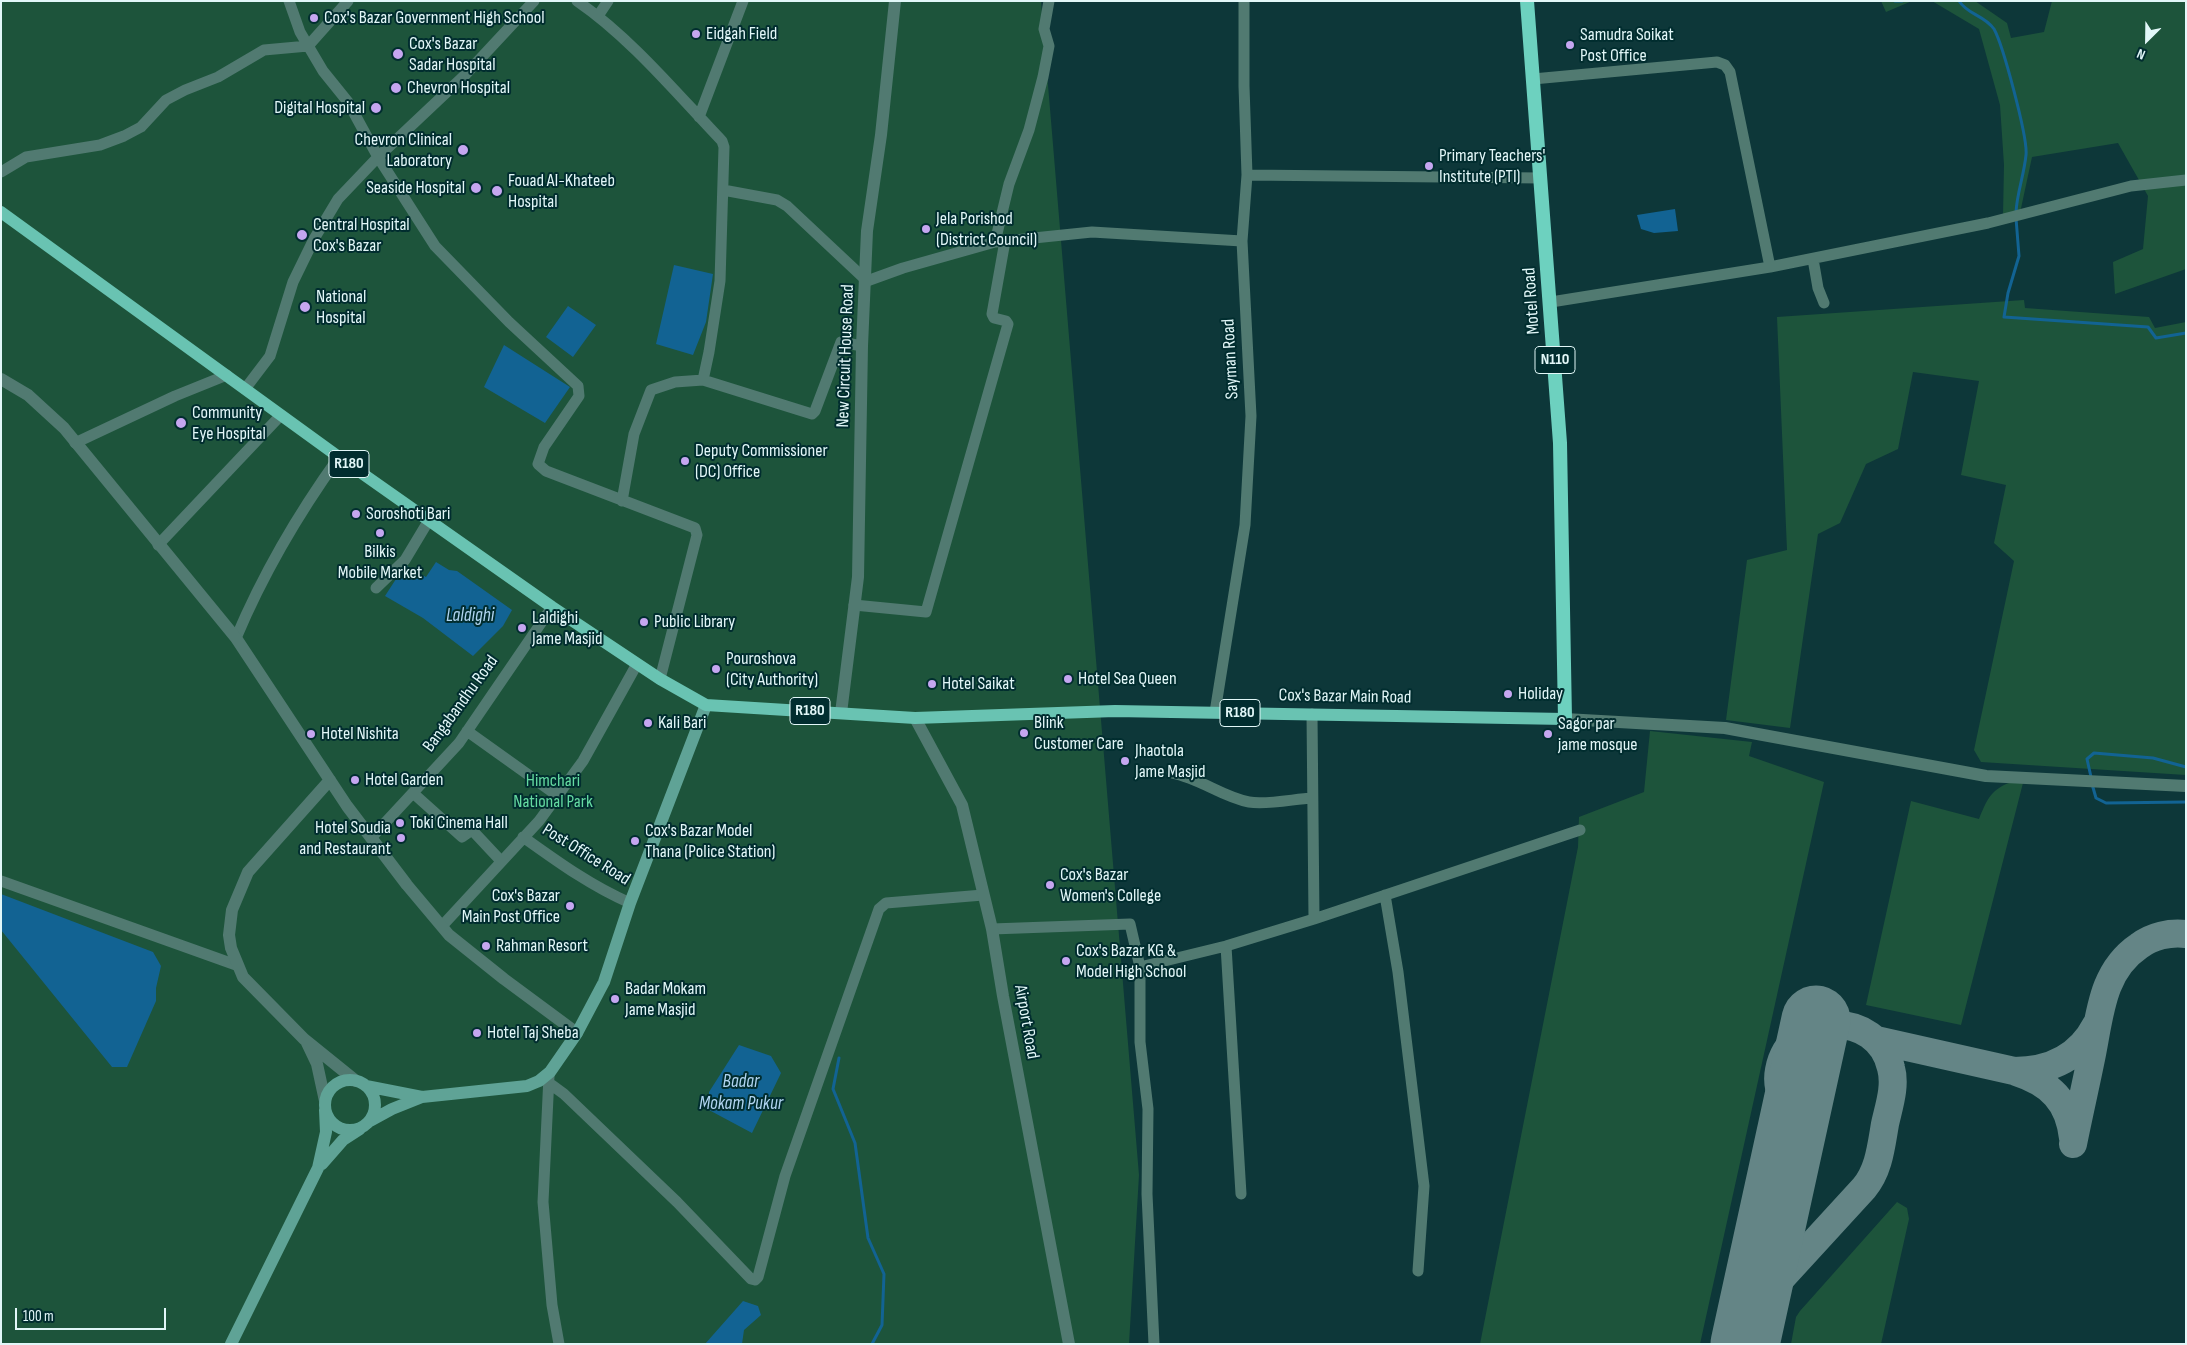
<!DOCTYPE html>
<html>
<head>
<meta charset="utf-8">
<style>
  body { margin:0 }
  #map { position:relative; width:2187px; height:1345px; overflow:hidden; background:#0d3739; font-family:"Sofia Sans Condensed",sans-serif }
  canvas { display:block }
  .frame { position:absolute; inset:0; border:2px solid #e2f7f8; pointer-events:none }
  .north { position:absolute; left:2122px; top:15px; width:50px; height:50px; -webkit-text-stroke:4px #012d2f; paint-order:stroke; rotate:203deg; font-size:14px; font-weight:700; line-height:20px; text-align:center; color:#e2f7f8 }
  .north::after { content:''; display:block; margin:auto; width:18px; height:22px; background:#e2f7f8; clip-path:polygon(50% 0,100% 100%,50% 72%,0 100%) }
  .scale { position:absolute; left:15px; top:1308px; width:151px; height:22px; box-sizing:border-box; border:2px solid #e2f7f8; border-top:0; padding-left:6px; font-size:15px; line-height:18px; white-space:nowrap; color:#e2f7f8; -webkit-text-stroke:4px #012d2f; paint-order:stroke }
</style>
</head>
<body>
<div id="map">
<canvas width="2187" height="1345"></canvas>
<div class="frame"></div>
<div class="north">N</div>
<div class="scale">100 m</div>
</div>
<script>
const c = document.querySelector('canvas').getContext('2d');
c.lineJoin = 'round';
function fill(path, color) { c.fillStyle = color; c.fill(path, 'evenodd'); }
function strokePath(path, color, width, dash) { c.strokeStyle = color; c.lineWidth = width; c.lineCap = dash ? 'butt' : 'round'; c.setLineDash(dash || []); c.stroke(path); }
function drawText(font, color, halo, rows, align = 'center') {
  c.font = font + ' "Sofia Sans Condensed",sans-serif'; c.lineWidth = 4; c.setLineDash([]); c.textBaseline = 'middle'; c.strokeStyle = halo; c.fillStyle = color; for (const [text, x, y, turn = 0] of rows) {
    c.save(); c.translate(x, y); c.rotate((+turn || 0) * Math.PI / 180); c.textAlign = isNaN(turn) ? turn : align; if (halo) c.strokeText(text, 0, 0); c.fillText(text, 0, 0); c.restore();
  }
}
fill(new Path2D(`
  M1 1H1041L1139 1175 1129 1344H1Z
  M1881 1H1912L1886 12Z
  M1932 1H1975L2007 23 2011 38 2044 32 2052 1H2186V269L2115 294 2113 262 2143 249 2148 196 2118 143 2032 157 2020 213 2003 216 2004 165 2000 105 1979 29Z
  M2024 300 2025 308 2149 317 2155 328 2186 322V775L1981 762 1974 750 2014 561 1994 543 2006 485 1961 475 1979 381 1913 372 1898 449 1866 464 1840 523 1818 534 1790 728 1726 720 1747 560 1787 550 1777 317Z
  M1650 731 1752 742 1749 756 1824 782 1700 1344H1480L1578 847 1579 817 1644 792Z
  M2009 783H2023L1961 1025 1866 1005 1911 801 1979 819C1986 802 1990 790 2009 783Z
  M1897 1202 1907 1208 1909 1219 1881 1344H1791L1796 1317 1800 1311Z`), '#1d543b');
fill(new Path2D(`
  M1675 209 1678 231 1654 233 1641 229 1637 215Z
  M674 265 713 274 706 322 693 355 656 344Z
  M568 306 596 325 573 357 546 337Z
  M504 345 570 387 545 423 484 387Z
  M436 562 449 570 457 571 512 610 503 626 473 656 423 618 385 596 405 565 426 577Z
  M1 894 153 952 161 966 156 988V1001L127 1067H112L1 930Z
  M739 1045 771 1056 781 1073 752 1133 709 1110V1092Z
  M743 1301 758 1306 761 1315 744 1330 742 1344H705Z`), '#126393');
strokePath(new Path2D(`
  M1895 1H1902
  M1959 1C1968 15 1984 15 1994 29 2003 45 2028 138 2026 155 2024 175 2017 193 2016 212
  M2016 218 2019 256 2008 293 2004 317 2148 327 2156 338 2186 333
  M2091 777 2087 759 2094 753 2153 758 2186 767
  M2092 784 2096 798 2106 803 2186 802
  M839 1058 833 1089 855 1143 868 1238 884 1274 882 1325 872 1344`), '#126393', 3);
strokePath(new Path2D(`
  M1876 1040 2014 1071C2050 1071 2079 1058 2096 1025
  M2016 1072C2050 1083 2069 1101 2073 1138
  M2073 1144C2079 1114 2086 1084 2092 1054 2100 1014 2102 971 2139 946 2152 936 2170 932 2186 934
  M1748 1328 1757 1307 1765 1296 1864 1188C1879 1170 1881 1147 1885 1124 1889 1106 1896 1086 1891 1068 1878 1009 1790 1011 1779 1070 1774 1095 1792 1110 1791 1132`), '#648586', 28);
strokePath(new Path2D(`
  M1745 1344 1816 1020`), '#648586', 69);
strokePath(new Path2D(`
  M289 1 300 32 323 71 348 102 378 157 435 246 509 322 578 386 579 396 544 447 538 464 546 471 695 528 697 535 660 679
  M577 1C631 38 677 94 722 141L724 147 720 281 709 352 703 380
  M598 16 608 1
  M1533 79 1717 62 1725 65 1730 72 1770 267 1551 302
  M699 117 743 1
  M1 172 26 157 100 145 124 136 141 127 166 100 185 90 218 77 264 50 308 46 348 1
  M1247 175 1541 178
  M723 190 777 200 787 206 867 281 903 268 995 242 1092 232 1242 241
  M995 242 1009 184 1029 130 1043 77 1049 46 1044 29 1049 1
  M1813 259 1818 288 1824 303
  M1770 267 1988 223 2131 186 2186 180
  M245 389 270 356 293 282 314 239 338 199 378 157 466 74 534 1
  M75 443 175 396 227 375
  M622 501 634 434 651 390 675 382 703 380 812 414 815 411 841 342 862 346
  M158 545 281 415
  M376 588 405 560 429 520
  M854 605 926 612 1008 324 1006 321 994 318 992 314 1005 241
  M236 638C263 574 298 514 339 457
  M1215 712 1245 525 1251 416 1242 241 1247 175 1244 86V1
  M1312 714 1314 919
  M467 731 558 796
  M1172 773C1200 778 1222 797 1249 802 1267 805 1294 799 1312 798
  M413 793 462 837 472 830 501 861
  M523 837C558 862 591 886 630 903
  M371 838 459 743 552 607
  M1 881 236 965
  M1385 895 1398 972 1424 1186 1418 1271
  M442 926 539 821 583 761 637 664
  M992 929 1130 924 1140 967V1042L1148 1109 1147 1194 1154 1344
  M1226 946 1241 1194
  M1140 967 1226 946 1314 919 1580 830
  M549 1076 543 1202 552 1305 559 1344
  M549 1083 564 1094 677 1202 751 1279 755 1280 758 1277 785 1176 879 909 886 903 983 895`), '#517a71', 11);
strokePath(new Path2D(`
  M1 379 28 395 64 428 236 638 347 806 407 885 449 935 504 979 577 1033
  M841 713 858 577 862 346 867 231 881 135 895 1
  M915 718 962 805 992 929 1003 996 1069 1344
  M1565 719 1725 728 1986 776 2186 786
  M330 780 248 872 232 910 229 935 231 948 243 977 304 1039 356 1081
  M307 1043 317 1064 325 1101`), '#517a71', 12);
strokePath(new Path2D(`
  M325 1105a25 25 0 1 1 50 0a25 25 0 1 1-50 0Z
  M366 1086 422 1097
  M370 1121 392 1109 422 1097 527 1086 539 1081 550 1072 577 1033 604 982 630 903 706 705
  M322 1164 343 1140 360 1129
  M231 1344 318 1168 326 1132 325 1110`), '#5fa396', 12);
strokePath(new Path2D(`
  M1 212 336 455 552 607 660 679 706 705 915 718 1115 711 1565 719`), '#69c3b2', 12);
strokePath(new Path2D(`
  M1527 1 1560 443 1565 719`), '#6dd1bf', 14);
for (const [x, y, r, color] of [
  [314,18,5,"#c5a6f0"],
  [696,34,5,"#c5a6f0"],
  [1570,45,5,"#c5a6f0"],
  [398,54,6,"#c5a6f0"],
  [396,88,6,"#c5a6f0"],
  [376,108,6,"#c5a6f0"],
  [463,150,6,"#c5a6f0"],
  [1429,166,5,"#c5a6f0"],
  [476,188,6,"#c5a6f0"],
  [497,191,6,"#c5a6f0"],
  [926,229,5,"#c5a6f0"],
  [302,235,6,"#c5a6f0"],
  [305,307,6,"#c5a6f0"],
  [181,423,6,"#c5a6f0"],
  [685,461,5,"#c5a6f0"],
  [356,514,5,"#c5a6f0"],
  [380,533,5,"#c5a6f0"],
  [644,622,5,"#c5a6f0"],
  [522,628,5,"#c5a6f0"],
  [716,669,5,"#c5a6f0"],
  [1068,679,5,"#c5a6f0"],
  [932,684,5,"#c5a6f0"],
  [1508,694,5,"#c5a6f0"],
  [648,723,5,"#c5a6f0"],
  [1024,733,5,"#c5a6f0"],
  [311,734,5,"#c5a6f0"],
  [1548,734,5,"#c5a6f0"],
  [1125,761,5,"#c5a6f0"],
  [355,780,5,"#c5a6f0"],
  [400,823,5,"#c5a6f0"],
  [401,838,5,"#c5a6f0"],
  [635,841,5,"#c5a6f0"],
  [1050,885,5,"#c5a6f0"],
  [570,906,5,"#c5a6f0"],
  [486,946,5,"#c5a6f0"],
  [1066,961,5,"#c5a6f0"],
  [615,999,5,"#c5a6f0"],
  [477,1033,5,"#c5a6f0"]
]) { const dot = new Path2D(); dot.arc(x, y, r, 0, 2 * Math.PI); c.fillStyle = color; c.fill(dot); strokePath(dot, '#012d2f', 2); }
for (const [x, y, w] of [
  [1555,360,40],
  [349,464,40],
  [810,711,40],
  [1240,713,40]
]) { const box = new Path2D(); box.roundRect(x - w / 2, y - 13.5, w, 27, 4); c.fillStyle = '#012d2f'; c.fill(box); strokePath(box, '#e2f7f8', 1); }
drawText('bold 16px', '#e2f7f8', null, [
  ["N110",1555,360],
  ["R180",349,464],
  ["R180",810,711],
  ["R180",1240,713]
]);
drawText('18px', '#e2f7f8', '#012d2f', [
  ["Cox's Bazar Government High School",324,18],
  ["Eidgah Field",706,34],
  ["Samudra Soikat",1580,35],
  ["Post Office",1580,56],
  ["Cox's Bazar",409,44],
  ["Sadar Hospital",409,65],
  ["Chevron Hospital",407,88],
  ["Digital Hospital",365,108,"right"],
  ["Chevron Clinical",452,140,"right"],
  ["Laboratory",452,161,"right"],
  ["Primary Teachers'",1439,156],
  ["Institute (PTI)",1439,177],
  ["Fouad Al-Khateeb",508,181],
  ["Hospital",508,202],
  ["Seaside Hospital",465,188,"right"],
  ["Jela Porishod",936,219],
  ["(District Council)",936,240],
  ["Central Hospital",313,225],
  ["Cox's Bazar",313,246],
  ["National",316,297],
  ["Hospital",316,318],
  ["Community",192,413],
  ["Eye Hospital",192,434],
  ["Deputy Commissioner",695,451],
  ["(DC) Office",695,472],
  ["Soroshoti Bari",366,514],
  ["Bilkis",380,552,"center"],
  ["Mobile Market",380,573,"center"],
  ["Laldighi",532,618],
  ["Jame Masjid",532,639],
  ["Public Library",654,622],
  ["Pouroshova",726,659],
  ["(City Authority)",726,680],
  ["Hotel Sea Queen",1078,679],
  ["Hotel Saikat",942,684],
  ["Holiday",1518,694],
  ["Kali Bari",658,723],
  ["Blink",1034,723],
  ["Customer Care",1034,744],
  ["Sagor par",1558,724],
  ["jame mosque",1558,745],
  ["Hotel Nishita",321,734],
  ["Jhaotola",1135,751],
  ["Jame Masjid",1135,772],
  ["Hotel Garden",365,780],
  ["Toki Cinema Hall",410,823],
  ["Hotel Soudia",391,828,"right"],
  ["and Restaurant",391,849,"right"],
  ["Cox's Bazar Model",645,831],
  ["Thana (Police Station)",645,852],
  ["Cox's Bazar",1060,875],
  ["Women's College",1060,896],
  ["Cox's Bazar",560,896,"right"],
  ["Main Post Office",560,917,"right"],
  ["Rahman Resort",496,946],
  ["Cox's Bazar KG &",1076,951],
  ["Model High School",1076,972],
  ["Badar Mokam",625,989],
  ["Jame Masjid",625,1010],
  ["Hotel Taj Sheba",487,1033]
], 'left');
drawText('18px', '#e2f7f8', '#012d2f', [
  ["Motel Road",1532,301,-94],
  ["New Circuit House Road",846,356,-88],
  ["Sayman Road",1231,359,-93],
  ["Cox's Bazar Main Road",1345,697,1],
  ["Bangabandhu Road",461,704,-54],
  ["Post Office Road",586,855,32],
  ["Airport Road",1026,1022,80]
]);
drawText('18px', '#64daa1', '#012d2f', [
  ["Himchari",553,781],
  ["National Park",553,802]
]);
drawText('italic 19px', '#b1d5f1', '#012d2f', [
  ["Laldighi",470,616],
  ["Badar",741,1082],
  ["Mokam Pukur",741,1104]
]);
</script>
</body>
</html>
